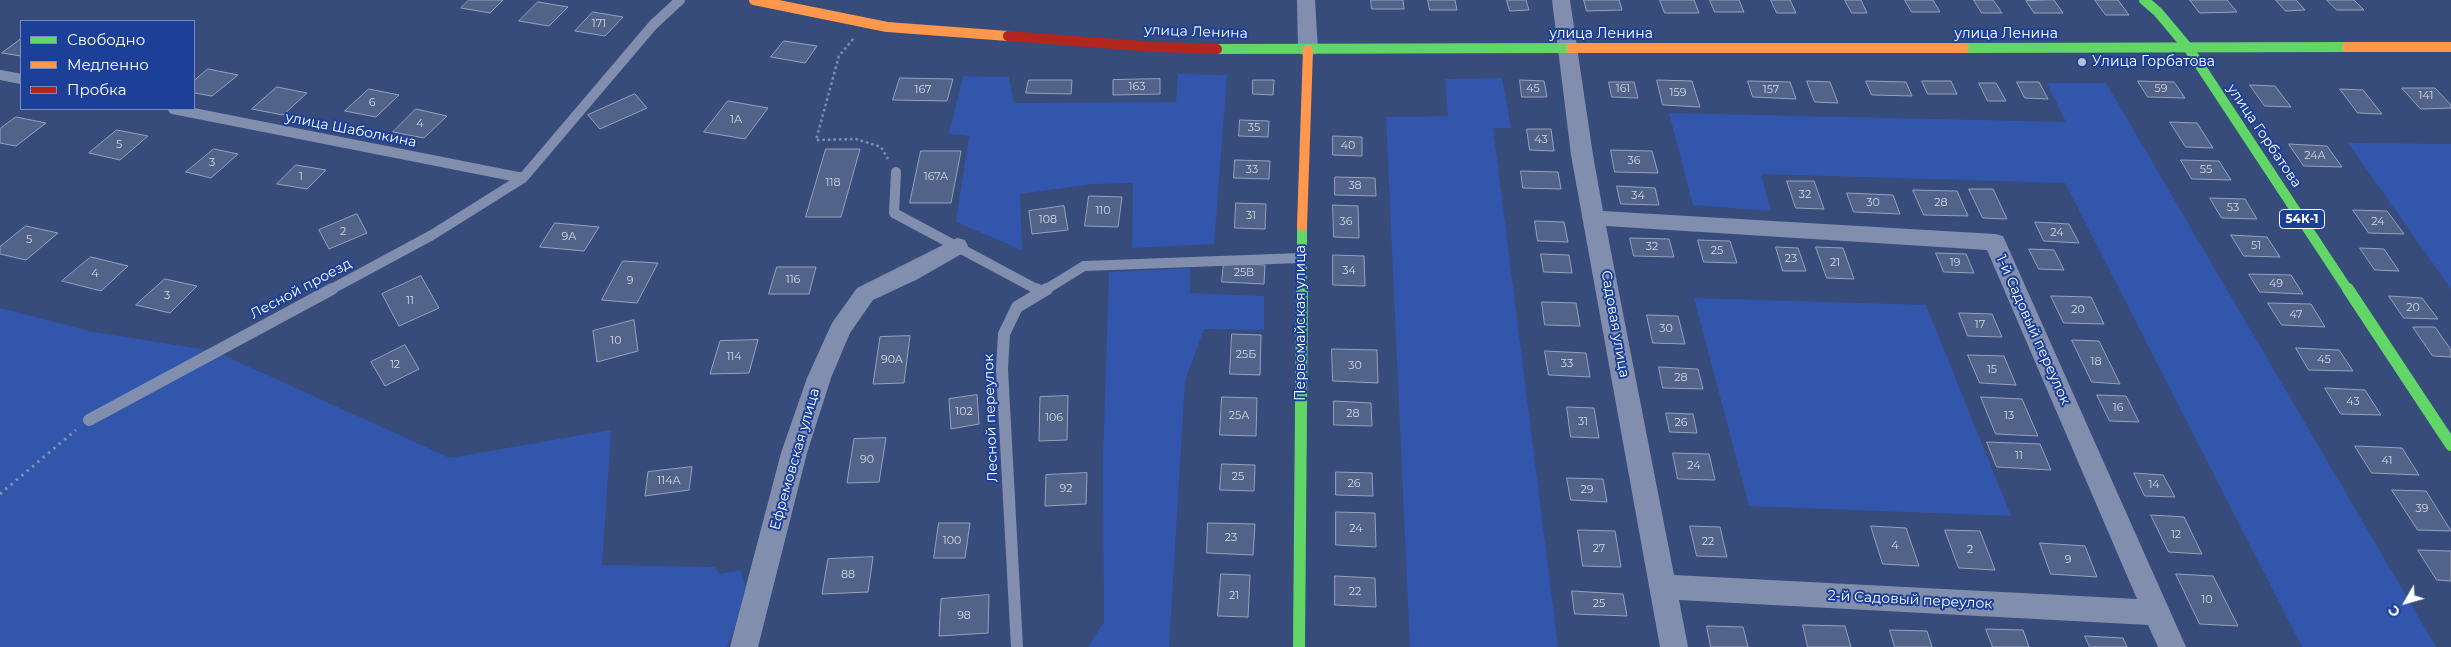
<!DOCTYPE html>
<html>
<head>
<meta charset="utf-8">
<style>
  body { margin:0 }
  #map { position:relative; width:2451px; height:647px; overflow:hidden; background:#384c7b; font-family:Montserrat,sans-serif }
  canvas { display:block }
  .legend { position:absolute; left:20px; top:20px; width:175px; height:90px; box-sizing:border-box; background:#1c4097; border:1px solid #778cc1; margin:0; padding:6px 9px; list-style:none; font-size:15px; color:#fff }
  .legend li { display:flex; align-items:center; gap:10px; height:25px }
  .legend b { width:25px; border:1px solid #778cc1 }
  .north { position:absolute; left:2381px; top:577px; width:50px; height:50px; -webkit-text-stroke:4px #1c4097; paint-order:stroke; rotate:232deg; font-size:14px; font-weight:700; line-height:20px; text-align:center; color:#fff }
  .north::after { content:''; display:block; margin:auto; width:18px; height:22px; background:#fff; clip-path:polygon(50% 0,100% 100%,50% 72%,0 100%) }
</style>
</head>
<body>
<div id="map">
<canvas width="2451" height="647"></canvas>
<ul class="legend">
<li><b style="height:6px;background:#63d668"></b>Свободно</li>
<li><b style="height:6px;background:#ff974d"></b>Медленно</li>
<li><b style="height:6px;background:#b3261e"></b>Пробка</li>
</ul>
<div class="north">С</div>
</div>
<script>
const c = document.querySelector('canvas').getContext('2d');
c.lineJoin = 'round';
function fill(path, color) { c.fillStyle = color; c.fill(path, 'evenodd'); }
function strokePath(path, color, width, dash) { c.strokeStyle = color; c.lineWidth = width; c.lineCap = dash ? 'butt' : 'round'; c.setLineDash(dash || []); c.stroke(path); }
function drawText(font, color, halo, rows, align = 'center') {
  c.font = font + ' Montserrat,sans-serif'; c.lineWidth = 4; c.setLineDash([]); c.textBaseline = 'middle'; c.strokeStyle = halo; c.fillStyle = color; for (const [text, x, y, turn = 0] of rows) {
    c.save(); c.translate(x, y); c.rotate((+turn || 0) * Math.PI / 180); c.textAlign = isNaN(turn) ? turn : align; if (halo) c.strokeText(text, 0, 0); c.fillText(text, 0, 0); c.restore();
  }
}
fill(new Path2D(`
  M1178 74 1227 75 1214 244 1132 248 1133 183 1093 184 1020 194 1022 250 956 222 969 136 949 134 963 76 1009 77 1014 103 1176 102Z
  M1502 78 1511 128H1493L1558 647H1410L1386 117 1448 116 1445 79Z
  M2047 83H2106L2436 647H2302L2065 183 1761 174 1771 211 1693 205 1669 113 2066 122Z
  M2348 143 2451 144V289Z
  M1190 268V293L1264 296V330L1204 329 1185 381 1169 647H1088L1104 622 1103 460 1109 272Z
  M1694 298 1926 305 2011 516 1749 506Z
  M0 308 93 332 214 351 450 458 611 430 602 565 714 567 720 574 741 570 745 587 735 627 727 647H0Z`), '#3156ac');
const building = new Path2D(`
  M469 0H503L490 13 461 8Z
  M1371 0H1403L1404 9H1372Z
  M1428 0H1455L1457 10H1430Z
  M1507 0H1526L1529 10 1510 11Z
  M1584 0H1619L1622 10 1587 11Z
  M1660 0H1694L1699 13H1665Z
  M1710 0H1739L1744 12H1715Z
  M1771 0H1790L1796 13H1777Z
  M1845 0H1861L1867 13H1852Z
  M1905 0H1933L1940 12H1912Z
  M1974 0H1993L2002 13H1982Z
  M2054 0 2063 13H2034L2026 1Z
  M2095 0H2118L2129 15H2106Z
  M2190 0H2227L2237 12 2200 13Z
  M2276 0H2296L2305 10 2286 11Z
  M2327 0H2354L2364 10H2337Z
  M538 2 568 7 549 26 519 21Z
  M593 12 623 17 605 36 575 31Z
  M21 39V56L2 53Z
  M784 41 817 46 805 63 771 57Z
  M208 69 238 75 212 96 194 93V81Z
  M900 78 953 79 947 101 893 100Z
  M1160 79V94L1113 95V80Z
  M1029 80H1072L1071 94 1026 93Z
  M1253 80H1274L1273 95 1253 94Z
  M1520 80 1544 81 1547 97H1522Z
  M1657 80 1692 81 1700 107 1663 105Z
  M1748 81 1790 82 1796 99 1753 97Z
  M1807 81 1830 82 1838 103 1815 102Z
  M1866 81 1906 82 1912 96 1872 95Z
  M1922 81H1951L1957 94H1928Z
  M2138 81 2174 82 2185 98 2148 97Z
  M1609 82H1634L1638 98 1612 97Z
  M2017 82H2039L2048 99 2025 98Z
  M1979 83H1996L2006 101H1988Z
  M2250 85 2275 86 2291 107 2265 106Z
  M277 87 307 93 283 115 252 109Z
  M2402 88H2435L2451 105V108L2421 109Z
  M369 89 399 95 376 117 345 111Z
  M2340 89 2363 90 2382 114 2358 113Z
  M635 94 647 108 600 129 588 115Z
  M728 101 768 108 745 139 704 132Z
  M416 109 447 116 424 138 393 132Z
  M16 117 46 123 16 146 0 143V129Z
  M1240 120 1269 121 1268 137 1239 136Z
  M2170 122 2197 123 2213 148 2186 147Z
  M1527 129H1551L1554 151 1530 150Z
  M117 130 148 136 120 160 89 153Z
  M1333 136 1362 137V156L1333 155Z
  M2289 144 2327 146 2342 167 2304 166Z
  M214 149 238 154 211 178 186 172Z
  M826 149H860L841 217H806Z
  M1611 150 1652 151 1658 173 1615 172Z
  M921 151H961L951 203H910Z
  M1235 160 1270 161 1269 179 1234 178Z
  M2181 160 2219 161 2231 180 2192 179Z
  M296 165 326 170 307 189 277 184Z
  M1521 171 1558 172 1561 189 1523 188Z
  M1335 177 1375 178 1376 196 1335 195Z
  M1787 181H1814L1824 209 1796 208Z
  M1617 186 1655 188 1659 205 1621 204Z
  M1969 189H1993L2007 219 1983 218Z
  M1913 190 1957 191 1968 216 1924 215Z
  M1847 193 1893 195 1900 214 1854 212Z
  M1089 196 1122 197 1118 227 1085 226Z
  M2210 198 2245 199 2257 219 2222 218Z
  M1236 203 1266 204 1265 229 1235 228Z
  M1333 205 1358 206 1359 238 1334 237Z
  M1064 206 1068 230 1032 234 1029 211Z
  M2353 210 2387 211 2404 234 2369 233Z
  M357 214 367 233 329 249 319 230Z
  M1535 221 1564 222 1568 242 1538 241Z
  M2035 222 2069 224 2079 243 2044 241Z
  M555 223 599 227 584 251 540 247Z
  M26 226 58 233 26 260 0 254V247Z
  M2231 235 2267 237 2280 257 2244 256Z
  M1630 238 1669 239 1674 257 1634 256Z
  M1698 240 1730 241 1737 263 1704 262Z
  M1776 247 1798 248 1806 271H1783Z
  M1816 247 1843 248 1854 279 1827 278Z
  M2360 248 2384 249 2399 271 2375 270Z
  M2029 249 2054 250 2064 270 2039 269Z
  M1936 253 1966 254 1974 273 1944 272Z
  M1541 254 1569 255 1572 273 1544 272Z
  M1333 255 1364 256 1365 286 1333 285Z
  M91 257 128 266 101 291 62 281Z
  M623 261 658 263 637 303 602 300Z
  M1224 263 1265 265 1264 284 1222 282Z
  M777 267H816L809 294H769Z
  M2249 274 2291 275 2303 294 2260 292Z
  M421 276 439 308 399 326 382 294Z
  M165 279 197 286 170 313 136 305Z
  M2051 296 2091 297 2104 324 2064 323Z
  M2389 296 2422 298 2438 319 2404 318Z
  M1542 302 1576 303 1580 326 1545 325Z
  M2268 303 2311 304 2325 327 2282 325Z
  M1959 313 1992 314 2002 337 1968 336Z
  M1647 315 1678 316 1685 344 1653 343Z
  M634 320 638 351 597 362 593 331Z
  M2413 327H2435L2451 350V357L2433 356Z
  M1232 334 1261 335 1260 375 1230 374Z
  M910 336 904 383 873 384 880 337Z
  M758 340 749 373 710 374 720 341Z
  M2072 340 2099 341 2120 384 2092 382Z
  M405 345 419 369 385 386 371 362Z
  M2296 348 2339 350 2353 371 2309 370Z
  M1332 349 1377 350 1378 383 1333 381Z
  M1545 351 1586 353 1590 377 1549 375Z
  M1968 355 2004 356 2016 385 1980 383Z
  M1659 367 1698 369 1703 389 1663 388Z
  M2325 388 2365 390 2381 415 2341 414Z
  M977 395 979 424 951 429 949 399Z
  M2097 395 2126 396 2139 422 2110 421Z
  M1068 396 1067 440 1039 441 1040 397Z
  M1222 397 1257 398 1256 436 1220 435Z
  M1981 397 2022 399 2038 436 1996 434Z
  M1334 401 1371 403 1372 426 1334 425Z
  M1567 407 1594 408 1599 438 1571 437Z
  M1666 413 1693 414 1697 433 1670 432Z
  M886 438 879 482 847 483 854 439Z
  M1987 442 2040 444 2051 470 1997 467Z
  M2355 446 2402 448 2419 475 2372 473Z
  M1673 453 1709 454 1715 480 1678 479Z
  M1222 464 1255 465 1254 491 1220 490Z
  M692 467 689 490 645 496 648 472Z
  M1336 472 1372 473 1373 496 1336 495Z
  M1087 473 1086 504 1045 506 1046 475Z
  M2134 473 2163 475 2175 497 2145 496Z
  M1567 478 1603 479 1607 502 1571 500Z
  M2392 490 2426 491 2451 531 2418 530Z
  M1336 512 1375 513 1376 547 1336 545Z
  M2151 515 2184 517 2202 554 2169 552Z
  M939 523H970L965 558H934Z
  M1208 523 1255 524 1253 555 1207 553Z
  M1690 526 1720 527 1727 557 1697 556Z
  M1871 526 1906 528 1919 566 1883 564Z
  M1578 530 1615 531 1621 567 1583 566Z
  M1945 530 1980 531 1995 570 1959 568Z
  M2040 543 2085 546 2097 577 2051 574Z
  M2418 550 2451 551V581L2437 580Z
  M873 557 868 592 822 594 828 559Z
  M1221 574 1250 575 1248 617 1218 616Z
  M2176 574 2213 576 2238 626 2200 624Z
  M1335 576 1375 578 1376 607 1335 605Z
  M1572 591 1623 594 1627 616 1575 614Z
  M989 595 988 633 939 636 941 599Z
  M1803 625 1845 626 1851 647H1808Z
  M1707 626 1743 627 1748 647H1711Z
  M1986 629 2023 630 2029 647H1993Z
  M1890 630 1927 631 1932 647H1895Z
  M2085 636 2123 638 2127 647H2090Z`);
fill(building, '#526389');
strokePath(building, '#96a1bb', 1);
strokePath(new Path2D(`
  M853 39 839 56 816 140 856 139 881 147 888 159`), '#828ead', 2.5, [2.5, 3]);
strokePath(new Path2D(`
  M0 494 76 430`), '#828ead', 3, [2.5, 4.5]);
strokePath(new Path2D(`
  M0 75 21 79
  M173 109 523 178
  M896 172 894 213 1038 290
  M330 290 432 235 523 178 653 25 680 0
  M1045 290 1084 266 1301 258`), '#828ead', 10);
strokePath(new Path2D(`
  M1036 289 1042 292
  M89 420 332 289
  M1017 647 1002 369 1004 334 1017 307 1047 289`), '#828ead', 12);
fill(new Path2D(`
  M1297 0H1315L1318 50 1315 54 1308 56 1301 54 1298 50Z
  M1552 0H1570L1593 155 1603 211 1995 234 2003 236 2186 647H2158L2148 625 1679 600 1688 647H1660L1571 155ZM1606 226 1987 250 2137 599 1674 575Z
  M957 238 965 240 968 246 965 252 916 280 873 300 850 333 831 378 807 453 758 647H730L781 453 807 378 832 323 857 288Z`), '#828ead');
strokePath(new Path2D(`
  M2144 0 2158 12 2189 49 2348 290
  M1964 48 2347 47
  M1217 49 1571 48
  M1302 290V226`), '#63d668', 10);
strokePath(new Path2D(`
  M2348 289 2451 445
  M1299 647 1302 289`), '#63d668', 12);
strokePath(new Path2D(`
  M754 0 887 27 1008 36
  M2347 47H2451
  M1571 48H1964
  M1302 226 1308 50`), '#ff974d', 10);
strokePath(new Path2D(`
  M1008 36 1155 47 1217 49`), '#b3261e', 10);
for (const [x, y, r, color] of [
  [2082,62,5,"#b9c0d1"]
]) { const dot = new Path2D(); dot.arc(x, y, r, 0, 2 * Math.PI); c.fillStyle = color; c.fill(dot); strokePath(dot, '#1c4097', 2); }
drawText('11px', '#d4d8e2', null, [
  ["171",599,24],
  ["163",1137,87],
  ["45",1533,89],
  ["161",1623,89],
  ["59",2161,89],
  ["167",923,90],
  ["157",1771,90],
  ["159",1678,93],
  ["141",2426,96],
  ["6",372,103],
  ["1А",736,120],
  ["4",420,124],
  ["35",1254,128],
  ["43",1541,140],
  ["5",119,145],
  ["40",1348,146],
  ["24А",2315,156],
  ["36",1634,161],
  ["3",212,163],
  ["33",1252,170],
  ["55",2206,170],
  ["1",301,177],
  ["167А",936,177],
  ["118",833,183],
  ["38",1355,186],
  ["32",1805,195],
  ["34",1638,196],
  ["30",1873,203],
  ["28",1941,203],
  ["53",2233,208],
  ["110",1103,211],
  ["31",1251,216],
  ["108",1048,220],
  ["36",1346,222],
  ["24",2378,222],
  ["2",343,232],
  ["24",2057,233],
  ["9А",569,237],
  ["5",29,240],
  ["51",2256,246],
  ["32",1652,247],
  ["25",1717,251],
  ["23",1791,259],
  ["21",1835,263],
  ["19",1955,263],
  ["34",1349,271],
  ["25В",1244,273],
  ["4",95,274],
  ["116",793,280],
  ["9",630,281],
  ["49",2276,284],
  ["3",167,296],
  ["11",410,301],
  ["20",2413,308],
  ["20",2078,310],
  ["47",2296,315],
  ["17",1980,325],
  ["30",1666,329],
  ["10",616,341],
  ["25Б",1246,355],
  ["114",734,357],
  ["90А",892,360],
  ["45",2324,360],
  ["18",2096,362],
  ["33",1567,364],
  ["12",395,365],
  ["30",1355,366],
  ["15",1992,370],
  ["28",1681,378],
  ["43",2353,402],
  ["16",2118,408],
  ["102",964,412],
  ["28",1353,414],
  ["25А",1239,416],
  ["13",2009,416],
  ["106",1054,418],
  ["31",1583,422],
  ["26",1681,423],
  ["11",2019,456],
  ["90",867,460],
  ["41",2387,461],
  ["24",1694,466],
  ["25",1238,477],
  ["114А",669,481],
  ["26",1354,484],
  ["14",2154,485],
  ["92",1066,489],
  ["29",1587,490],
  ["39",2422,509],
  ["24",1356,529],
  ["12",2176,535],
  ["23",1231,538],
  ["100",952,541],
  ["22",1708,542],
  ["4",1895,546],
  ["27",1599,549],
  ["2",1970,550],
  ["9",2068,560],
  ["88",848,575],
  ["22",1355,592],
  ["21",1234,596],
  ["10",2207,600],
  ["25",1599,604],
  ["98",964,616]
]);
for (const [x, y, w] of [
  [2302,219,45]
]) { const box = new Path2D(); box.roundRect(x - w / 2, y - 9.5, w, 19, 4); c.fillStyle = '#1c4097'; c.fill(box); strokePath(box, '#fff', 1); }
drawText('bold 12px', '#fff', null, [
  ["54К-1",2302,219]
]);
drawText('14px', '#fff', '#1c4097', [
  ["улица Ленина",1196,32,2],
  ["улица Ленина",1601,34],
  ["улица Ленина",2006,34],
  ["улица Шаболкина",351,130,11],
  ["улица Горбатова",2264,136,56],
  ["Лесной проезд",301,289,-28],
  ["Первомайская улица",1301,323,-90],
  ["Садовая улица",1615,324,80],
  ["1-й Садовый переулок",2033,330,66],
  ["Лесной переулок",991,418,-92],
  ["Ефремовская улица",795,459,-74],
  ["2-й Садовый переулок",1910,600,3]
]);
drawText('14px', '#fff', '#1c4097', [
  ["Улица Горбатова",2092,62]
], 'left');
</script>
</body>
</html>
